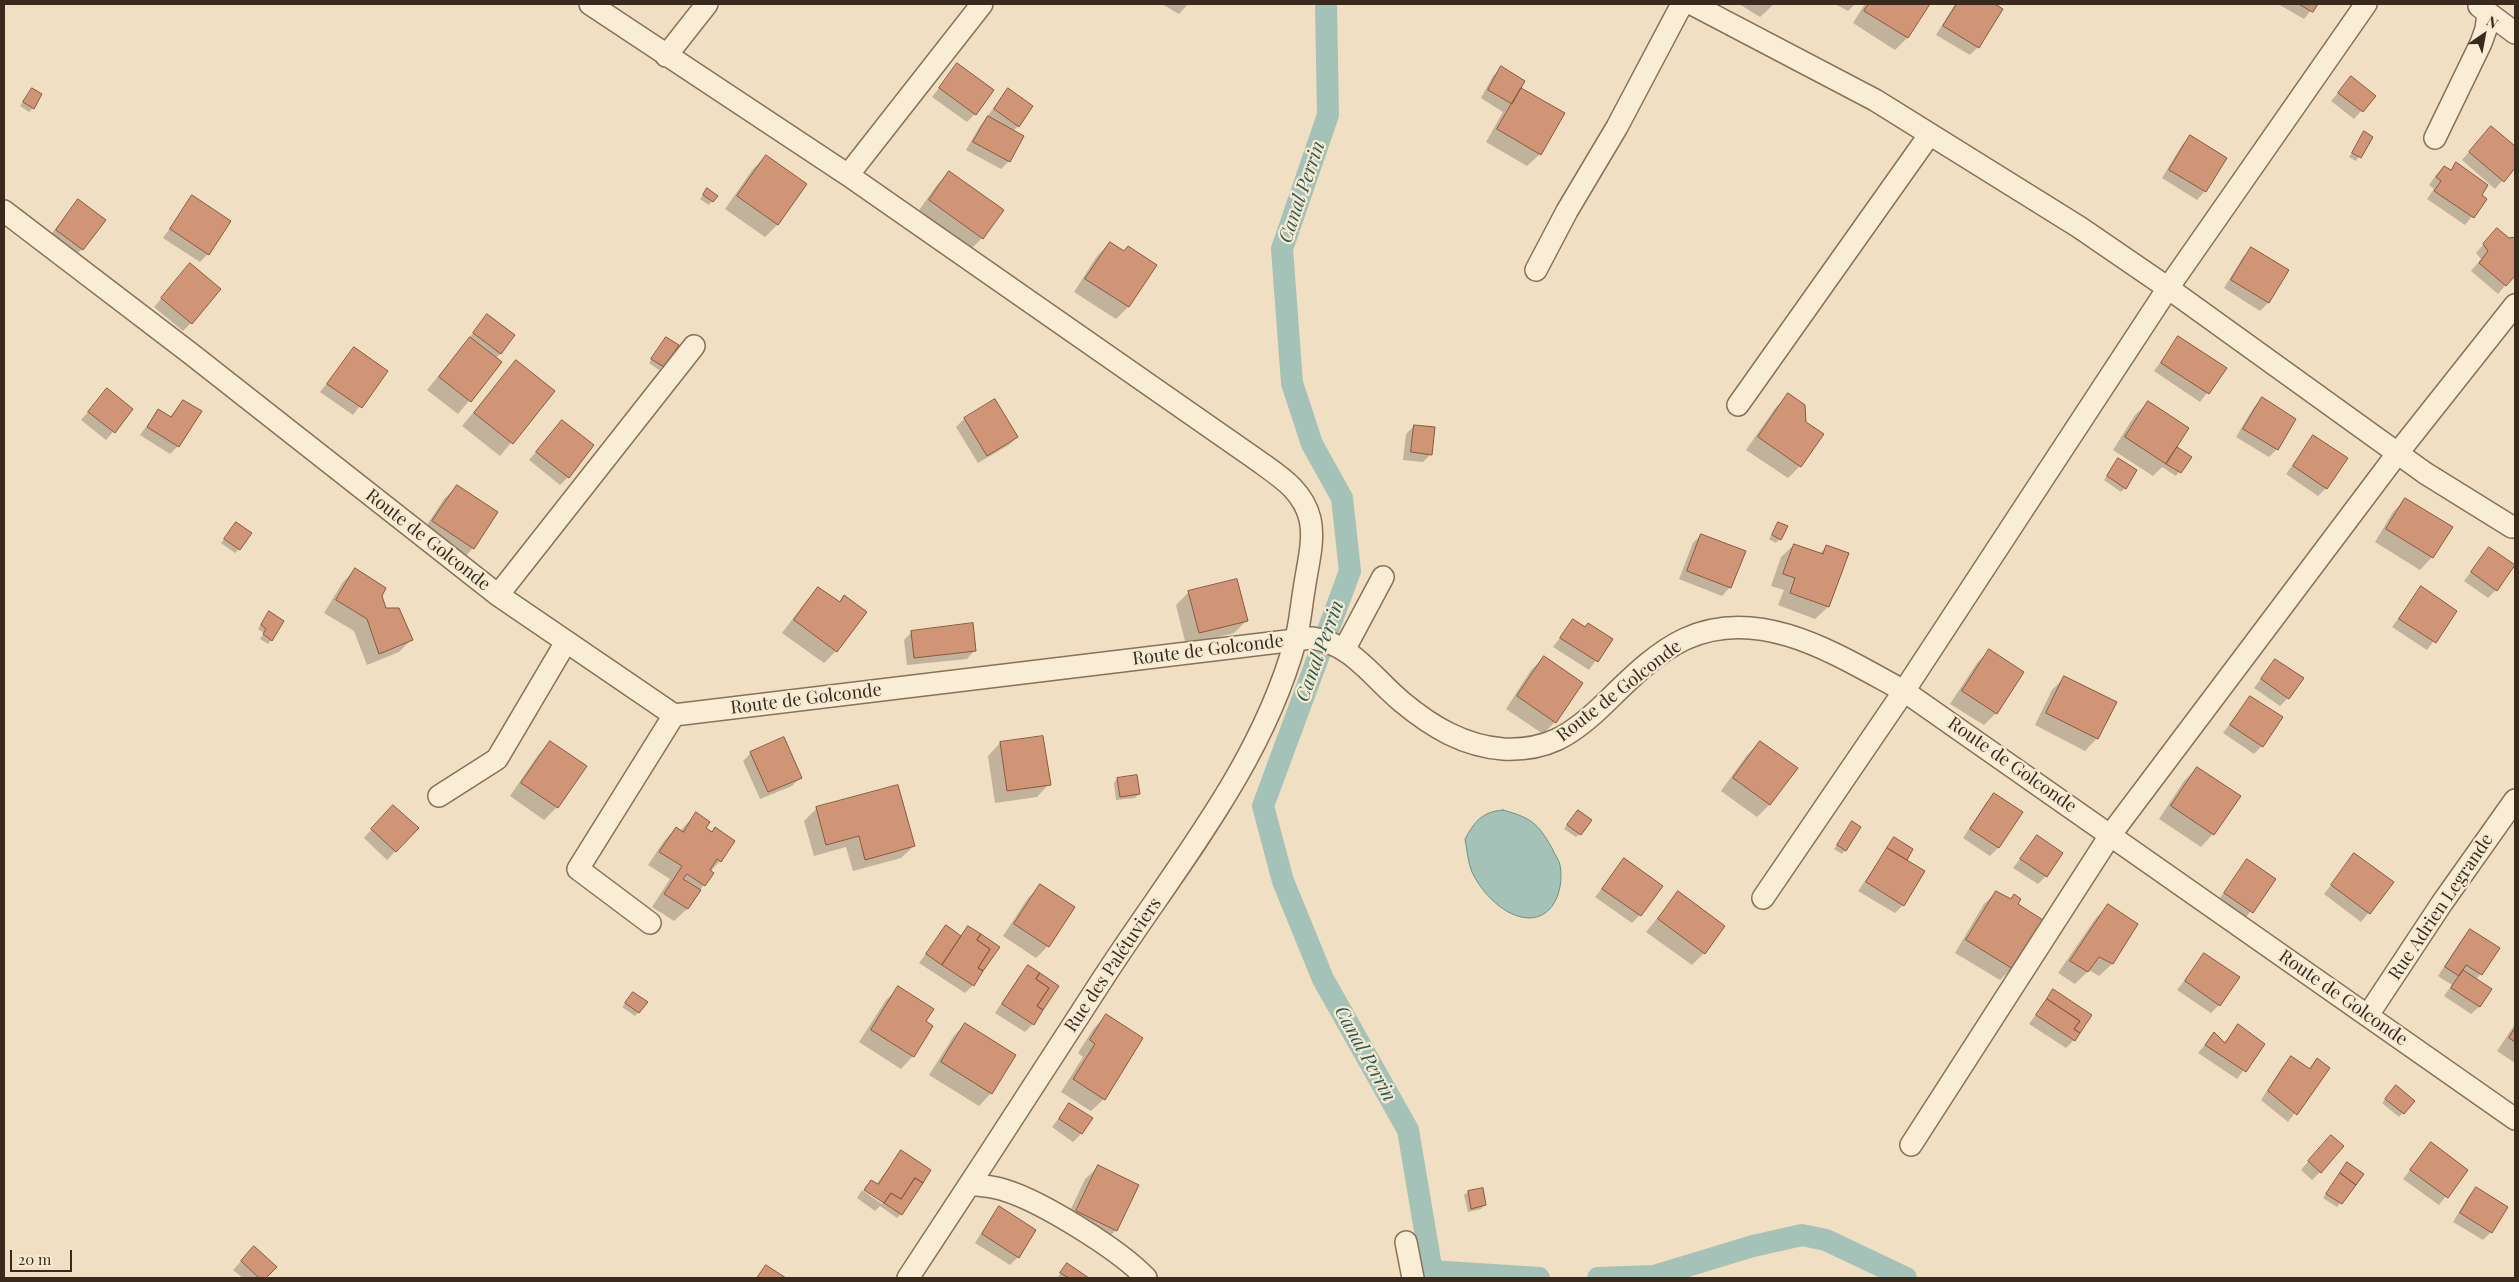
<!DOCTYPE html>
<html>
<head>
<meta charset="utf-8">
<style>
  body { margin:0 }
  #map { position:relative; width:2519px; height:1282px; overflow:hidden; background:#f0dfc2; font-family:"Playfair Display",serif }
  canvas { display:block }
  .frame { position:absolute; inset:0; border:5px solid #3a291d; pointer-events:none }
  .north { position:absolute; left:2459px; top:10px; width:50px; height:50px; -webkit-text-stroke:4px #f7ead2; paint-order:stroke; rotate:33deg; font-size:14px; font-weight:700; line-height:20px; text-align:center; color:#3a291d }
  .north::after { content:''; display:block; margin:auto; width:18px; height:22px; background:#3a291d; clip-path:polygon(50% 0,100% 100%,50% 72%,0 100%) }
  .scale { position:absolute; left:10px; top:1250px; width:62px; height:22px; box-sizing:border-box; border:2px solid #3a291d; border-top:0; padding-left:6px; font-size:15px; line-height:18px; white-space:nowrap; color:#3a291d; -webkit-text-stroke:4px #f7ead2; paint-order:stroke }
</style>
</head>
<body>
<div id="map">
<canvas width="2519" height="1282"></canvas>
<div class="frame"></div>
<div class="north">N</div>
<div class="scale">20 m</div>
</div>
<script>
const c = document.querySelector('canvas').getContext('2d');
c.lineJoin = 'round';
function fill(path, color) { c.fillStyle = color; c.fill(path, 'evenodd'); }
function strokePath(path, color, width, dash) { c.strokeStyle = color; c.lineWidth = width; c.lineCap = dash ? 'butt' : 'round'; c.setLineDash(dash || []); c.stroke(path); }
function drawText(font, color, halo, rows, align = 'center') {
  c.font = font + ' "Playfair Display",serif'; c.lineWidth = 4.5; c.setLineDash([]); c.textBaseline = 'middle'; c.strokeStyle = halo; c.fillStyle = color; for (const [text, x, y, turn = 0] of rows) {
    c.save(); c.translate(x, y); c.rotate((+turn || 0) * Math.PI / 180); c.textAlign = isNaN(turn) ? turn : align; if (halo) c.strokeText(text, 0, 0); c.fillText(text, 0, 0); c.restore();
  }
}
const water = new Path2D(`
  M1503 810C1531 818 1537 822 1552 848 1554 854 1559 859 1560 865 1564 886 1556 917 1530 918 1505 918 1482 893 1472 872 1468 863 1467 849 1465 839 1475 821 1482 812 1503 810Z`);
fill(water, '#a4c2b8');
strokePath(water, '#6b9185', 1);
fill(new Path2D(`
  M1162 4H1188L1179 14Z
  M1739 4H1774L1760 17Z
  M1835 4H1855L1848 11Z
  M1865 4H1929L1908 37 1895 50 1853 23Z
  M1955 4H1992L2001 9 1978 47 1970 55 1936 35Z
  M2278 4H2316L2304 19Z
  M957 65 975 114 967 122 932 97Z
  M1501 68 1520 88 1540 154 1527 166 1486 142 1503 112 1481 98 1493 76Z
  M2351 78 2374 96 2354 119 2331 101Z
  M1008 89 1018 126 1013 131 1009 161 1001 169 966 150 980 126Z
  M29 93 33 108 29 112 20 106Z
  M2491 127 2515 148V166L2495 189 2462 160Z
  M2364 133 2371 137 2356 161 2349 157Z
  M2190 137 2205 191 2197 200 2162 178 2182 145Z
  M766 157 805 185 777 225 765 237 725 209 753 169Z
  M2457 164 2486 199 2465 225 2427 199 2434 189 2429 185 2436 175 2444 167 2450 171Z
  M949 172 982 238 970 250 917 213 937 185Z
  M707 190 712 201 709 205 700 199Z
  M192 197 208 254 200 262 163 238Z
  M78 200 82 249 74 257 48 238Z
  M2489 238 2515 239V274L2498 294 2471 271 2481 259 2476 253Z
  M1110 243 1123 252 1155 265 1128 307 1116 319 1074 292 1097 256Z
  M2251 249 2288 271 2268 303 2260 311 2224 288 2243 257Z
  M190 265 191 323 183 331 154 307Z
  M487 316 501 353 496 358 501 362 458 414 427 390Z
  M2178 338 2225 369 2200 402 2154 371Z
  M663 342V366L659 370 649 363Z
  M354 348 386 371 353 415 320 392Z
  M516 361 554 391 500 456 462 426Z
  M107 390 132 410 106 440 81 420Z
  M1788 395 1800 466 1788 478 1746 450 1776 407Z
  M2262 399 2295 419 2277 449 2269 457 2236 437 2254 407Z
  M995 400 1017 437 1009 445 978 463 956 427 964 419Z
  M183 401 178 446 170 454 140 435 158 411 169 418Z
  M2148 403 2172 452 2190 457 2176 476 2162 467 2153 476 2113 450 2135 415Z
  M562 421 568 477 560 485 529 460Z
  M1414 426 1431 454 1423 462 1403 460 1406 434Z
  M2313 437 2326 488 2318 496 2286 474Z
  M2115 463 2125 488 2121 492 2104 480Z
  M457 486 473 548 461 561 421 534 444 499Z
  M2406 499 2432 557 2420 570 2375 542 2393 512Z
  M236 523 239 549 235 553 221 543Z
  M1779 523 1780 539 1776 543 1769 539Z
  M1701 535 1730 587 1722 596 1679 579 1693 543Z
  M1794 545 1819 554 1827 546 1847 554 1828 607 1815 619 1778 605 1784 590 1771 586 1781 557Z
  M2489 548 2496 590 2488 598 2464 581Z
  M355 570 381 596 386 610 411 640 399 652 367 665 354 631 324 613 343 582Z
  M1236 580 1247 620 1234 633 1186 645 1176 605 1188 593Z
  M818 588 838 603 844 597 836 651 824 663 782 633 806 601Z
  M2421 588 2456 611 2427 650 2392 627Z
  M266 617 271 640 268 644 260 639 264 633 258 629Z
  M1573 620 1611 639 1589 670 1553 647Z
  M912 632 975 650 967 659 907 665 904 640Z
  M1989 651 1996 713 1984 725 1950 704 1977 663Z
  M1544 658 1555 722 1543 734 1506 709 1531 670Z
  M2275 660 2288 698 2280 706 2254 688Z
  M2065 677 2097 738 2085 751 2035 725 2052 690Z
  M2250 697 2262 746 2254 754 2223 733Z
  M550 742 585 767 557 807 544 820 510 796 538 755Z
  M1760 742 1769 805 1757 817 1721 791 1747 755Z
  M1000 743 1049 784 1037 797 995 803 988 756Z
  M751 753 800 778 792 786 760 799 743 761Z
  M2197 768 2213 834 2201 847 2159 819 2184 781Z
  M1117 779 1139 794 1135 798 1116 800 1114 783Z
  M1994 795 2021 813 1998 848 1990 856 1963 838 1986 803Z
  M817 808 914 846 901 858 853 871 846 847 814 856 804 821Z
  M1578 811 1580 834 1576 837 1564 829Z
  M385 814 417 828 387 860 364 838Z
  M696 814 704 828 711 833 733 841 720 861 710 872 712 873 687 909 674 921 652 907 670 879 648 865 664 841 676 828 680 831Z
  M1852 823 1845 850 1842 854 1834 849Z
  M2037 837 2046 876 2038 884 2013 868Z
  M1894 839 1911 850 1905 861 1923 872 1903 905 1895 913 1858 891Z
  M2355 855 2392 883 2361 922 2324 894Z
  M1624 860 1640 915 1632 923 1595 897Z
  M2247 861 2274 879 2244 920 2217 902Z
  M1040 886 1048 946 1036 958 1003 936 1028 898Z
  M1678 892 1704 953 1692 965 1646 932Z
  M1997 892 2016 905 2012 968 2000 980 1955 953 1984 904Z
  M2108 906 2136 924 2112 964 2099 976 2089 970 2075 984 2058 973 2096 918Z
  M946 927 960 936 968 927 973 985 965 993 919 963Z
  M2470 931 2498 949 2476 980 2480 1006 2471 1014 2444 996 2452 985 2438 976 2462 939Z
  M2205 954 2219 1005 2211 1013 2177 990Z
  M1028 967 1033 1024 1025 1032 995 1013 1020 975Z
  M899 988 924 1021 913 1056 901 1069 859 1042 886 1000Z
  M2053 991 2074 1040 2066 1048 2029 1024Z
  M630 997 638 1012 635 1016 622 1007Z
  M1106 1016 1104 1099 1091 1111 1061 1092 1083 1057 1078 1053 1094 1028Z
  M965 1024 991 1093 979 1106 929 1075 953 1037Z
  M2515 1024V1063L2497 1051Z
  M2238 1025 2263 1044 2237 1079 2198 1053 2214 1034 2224 1043Z
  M2291 1058 2308 1069 2317 1060 2328 1068 2288 1122 2261 1100 2283 1066Z
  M2392 1091 2403 1113 2399 1117 2382 1103Z
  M1069 1105 1081 1134 1073 1142 1052 1127Z
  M2323 1144 2320 1172 2312 1180 2301 1170Z
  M2431 1144 2466 1170 2439 1205 2403 1179Z
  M901 1151V1214L897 1218 880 1206 875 1211 857 1198 862 1190 882 1204 884 1202 864 1188 871 1181 876 1185Z
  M1098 1167 1116 1230 1103 1243 1064 1224 1085 1179Z
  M2344 1168 2362 1174 2337 1207 2323 1198Z
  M2476 1189 2491 1232 2483 1240 2453 1222 2468 1197Z
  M1468 1192 1485 1205 1481 1209 1468 1212 1464 1195Z
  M1000 1208 1018 1257 1010 1265 975 1243 992 1216Z
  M246 1256 275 1267 265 1278H243L233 1270Z
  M1067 1265 1087 1278 1058 1277Z
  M766 1267 783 1278H756Z`), '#0003');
strokePath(new Path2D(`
  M1326 4 1328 115 1282 249 1292 383 1312 444 1342 498 1350 571 1263 806 1283 881 1323 979 1408 1130 1433 1278
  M1431 1271 1539 1278
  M1598 1278 1654 1276 1753 1246 1802 1235 1826 1240 1906 1278`), '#a4c2b8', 22);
const building = new Path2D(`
  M1869 4H1930L1908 38 1864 11Z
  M1957 4H1995L2003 9 1979 48 1943 26Z
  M2299 4H2318L2313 12Z
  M957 63 994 90 976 115 939 88Z
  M1501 66 1525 81 1512 104 1488 90Z
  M2351 76 2376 96 2363 112 2338 93Z
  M32 88 42 94 34 109 23 102Z
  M1008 88 1033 106 1019 127 994 109Z
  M1521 88 1565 113 1541 155 1497 129Z
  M988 116 1024 136 1010 162 973 142Z
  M2491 126 2515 146V168L2504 182 2469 152Z
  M2364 131 2373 137 2361 158 2352 153Z
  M2190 135 2227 158 2206 192 2169 170Z
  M766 155 807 184 778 225 737 196Z
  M2456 162 2488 185 2482 195 2487 199 2474 218 2434 191 2441 181 2436 177 2444 166 2451 170Z
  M949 171 1004 210 983 239 929 200Z
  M707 188 718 196 713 202 703 195Z
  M192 195 231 221 209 255 170 229Z
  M78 199 106 220 83 250 56 230Z
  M2497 228 2509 238 2515 237V276L2506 286 2479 263 2488 251 2483 244Z
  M1110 242 1124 251 1128 246 1157 265 1129 307 1085 279Z
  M2251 247 2289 270 2269 303 2231 280Z
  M190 263 221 289 192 324 161 298Z
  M487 314 515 335 501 354 473 333Z
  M2178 336 2227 368 2209 394 2161 363Z
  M470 337 502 362 471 402 439 377Z
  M666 337 679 345 664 367 651 359Z
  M354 347 388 371 362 408 327 384Z
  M516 360 555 391 513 444 474 413Z
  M107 388 133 409 115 433 88 412Z
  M1788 393 1805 405 1806 422 1824 434 1801 467 1758 437Z
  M2262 397 2296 419 2278 450 2243 429Z
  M995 399 1018 437 987 456 964 418Z
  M183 400 202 411 179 447 147 427 158 409 171 417Z
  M2148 401 2189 428 2166 464 2125 437Z
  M562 420 594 445 569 478 536 452Z
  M1414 425 1435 427 1432 455 1411 452Z
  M2313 435 2348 458 2327 489 2293 466Z
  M2177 447 2192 457 2181 473 2166 464Z
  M2118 458 2137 470 2126 489 2107 476Z
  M457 485 498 512 474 549 432 521Z
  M2405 498 2453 527 2433 558 2386 529Z
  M236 522 252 533 240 550 224 539Z
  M1778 522 1788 526 1781 540 1772 535Z
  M1701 534 1746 551 1731 588 1687 571Z
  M1794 544 1823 554 1826 545 1849 553 1829 607 1790 593 1795 578 1783 574Z
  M2489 547 2515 565 2497 591 2471 572Z
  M355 568 386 588 382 596 386 608H399L413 640 379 654 367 619 336 600Z
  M1237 579 1248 621 1199 633 1188 591Z
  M2421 586 2457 611 2436 643 2399 619Z
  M818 587 840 602 844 595 867 612 837 652 794 620Z
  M269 611 284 621 272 641 263 634 266 629 261 625Z
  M1573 619 1585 627 1588 623 1613 639 1598 662 1560 638Z
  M973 623 976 651 914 658 911 631Z
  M1989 649 2024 672 1997 714 1962 691Z
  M1544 656 1583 683 1556 723 1517 696Z
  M2275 659 2304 678 2289 699 2261 679Z
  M2064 676 2117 702 2098 739 2046 713Z
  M2250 696 2283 717 2263 747 2230 725Z
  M1043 736 1051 785 1007 791 1000 742Z
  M784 737 802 778 768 792 750 752Z
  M550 741 587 766 558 808 521 783Z
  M1760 741 1798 768 1770 805 1733 778Z
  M2197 767 2241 796 2214 835 2171 806Z
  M1137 775 1140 794 1120 797 1117 778Z
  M898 785 915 846 865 860 859 836 826 845 816 807Z
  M1994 793 2023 812 1999 848 1970 829Z
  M393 805 419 828 396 852 371 829Z
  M1578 810 1592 820 1581 835 1567 825Z
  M696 812 710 822 706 828 712 832 715 827 735 841 721 862 717 859 710 870 714 873 705 886 687 874 683 879 701 890 688 909 664 894 682 866 659 852 676 827 683 832Z
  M1852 821 1861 827 1846 851 1837 845Z
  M2037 835 2063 853 2047 877 2020 859Z
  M1894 837 1913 849 1907 860 1887 848Z
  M1887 848 1925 871 1904 906 1866 882Z
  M2354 853 2394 882 2370 914 2331 885Z
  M1624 858 1663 886 1641 916 1602 889Z
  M2247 859 2276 879 2253 913 2224 893Z
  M1040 884 1075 907 1049 947 1014 924Z
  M1678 891 1725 926 1705 954 1658 919Z
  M1996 891 2011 899 2014 894 2021 899 2018 904 2043 920 2013 969 1966 940Z
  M2108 904 2138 924 2113 964 2099 957 2088 972 2070 961Z
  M946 925 961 936 942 965 926 954Z
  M968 926 981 934 977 940 990 949 978 968 983 971 974 986 942 965Z
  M2470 929 2500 948 2482 975 2466 965 2459 976 2445 967Z
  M981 934 1000 947 983 971 978 968 990 949 977 940Z
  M2204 953 2240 977 2220 1006 2185 981Z
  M1028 965 1040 973 1036 979 1049 988 1037 1006 1043 1010 1034 1025 1002 1004Z
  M2463 970 2492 989 2480 1007 2451 988Z
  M1040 973 1059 986 1043 1010 1037 1006 1049 988 1036 979Z
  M898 986 934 1009 926 1021 933 1026 914 1057 871 1030Z
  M2053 989 2092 1015 2080 1033 2074 1029 2080 1021 2047 999Z
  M633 992 648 1002 639 1013 625 1003Z
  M2047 999 2080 1021 2074 1029 2080 1033 2075 1041 2036 1015Z
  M1106 1014 1143 1038 1105 1100 1073 1079 1095 1044 1090 1040Z
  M965 1023 1016 1055 992 1094 941 1062Z
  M2238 1024 2265 1044 2246 1072 2205 1045 2214 1032 2225 1043Z
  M2515 1028V1042L2509 1038Z
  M2291 1056 2310 1069 2317 1058 2330 1068 2297 1115 2268 1091Z
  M2396 1085 2415 1101 2404 1114 2385 1099Z
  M1069 1103 1093 1118 1082 1134 1059 1119Z
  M2331 1135 2344 1146 2321 1173 2308 1161Z
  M2431 1142 2468 1170 2448 1198 2410 1170Z
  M901 1150 931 1170 923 1183 915 1178 901 1199 891 1193 884 1203 864 1190 871 1180 878 1184Z
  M2347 1162 2364 1174 2356 1185 2340 1173Z
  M1098 1165 1139 1185 1117 1231 1076 1211Z
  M2340 1173 2356 1185 2342 1204 2326 1194Z
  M915 1178 923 1183 902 1215 884 1203 891 1193 901 1199Z
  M2476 1187 2508 1207 2492 1233 2460 1213Z
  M1483 1188 1486 1205 1471 1209 1468 1191Z
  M999 1206 1036 1230 1019 1258 982 1234Z
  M254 1246 277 1267 266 1278H259L241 1261Z
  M1067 1263 1089 1278H1069L1060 1273Z
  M766 1265 786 1278H757Z`);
fill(building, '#d09576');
strokePath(building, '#8b573d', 1);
const minor = new Path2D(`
  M590 4 848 175 1257 460C1279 476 1303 490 1310 519 1315 541 1307 567 1304 590 1301 607 1300 625 1295 642 1260 768 1174 869 1104 977 1039 1078 974 1178 908 1278
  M1692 4 1875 100 2079 227 2168 288 2425 473 2512 527
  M2479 6 2515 33
  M666 56 707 4
  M2435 138 2481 43 2486 29 2488 14
  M848 175 982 4
  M4 211 190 353 498 595 674 715 1312 638C1351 643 1374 679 1402 702 1432 727 1464 746 1503 749 1546 751 1570 736 1600 708 1626 683 1653 654 1685 639 1761 604 1839 656 1904 691L2515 1119
  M1536 270 1567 211 1617 127 1682 4
  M1738 405 1930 134
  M498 595 694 346
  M1344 650 1383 577
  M439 796 497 759 566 642
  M1763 898 1904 691 2168 288 2366 4
  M650 923 578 869 674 715
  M2368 1015 2442 903 2515 800
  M1911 1145 2111 834 2397 454 2515 305
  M970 1184C981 1186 993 1186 1004 1190 1041 1201 1120 1250 1146 1278
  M1406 1242 1413 1278`);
strokePath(minor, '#8b7058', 24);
strokePath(minor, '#faedd5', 21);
drawText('18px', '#3a291d', '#f7ead2', [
  ["Route de Golconde",428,540,38],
  ["Route de Golconde",1208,650,-7],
  ["Route de Golconde",1619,691,-38],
  ["Route de Golconde",806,699,-7],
  ["Route de Golconde",2012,765,35],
  ["Rue Adrien Legrande",2441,907,-56],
  ["Rue des Palétuviers",1113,965,-56],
  ["Route de Golconde",2343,998,35]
]);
drawText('italic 19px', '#2b5a54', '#f7ead2', [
  ["Canal Perrin",1302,192,-71],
  ["Canal Perrin",1320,651,-70],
  ["Canal Perrin",1365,1054,61]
]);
</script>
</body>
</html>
